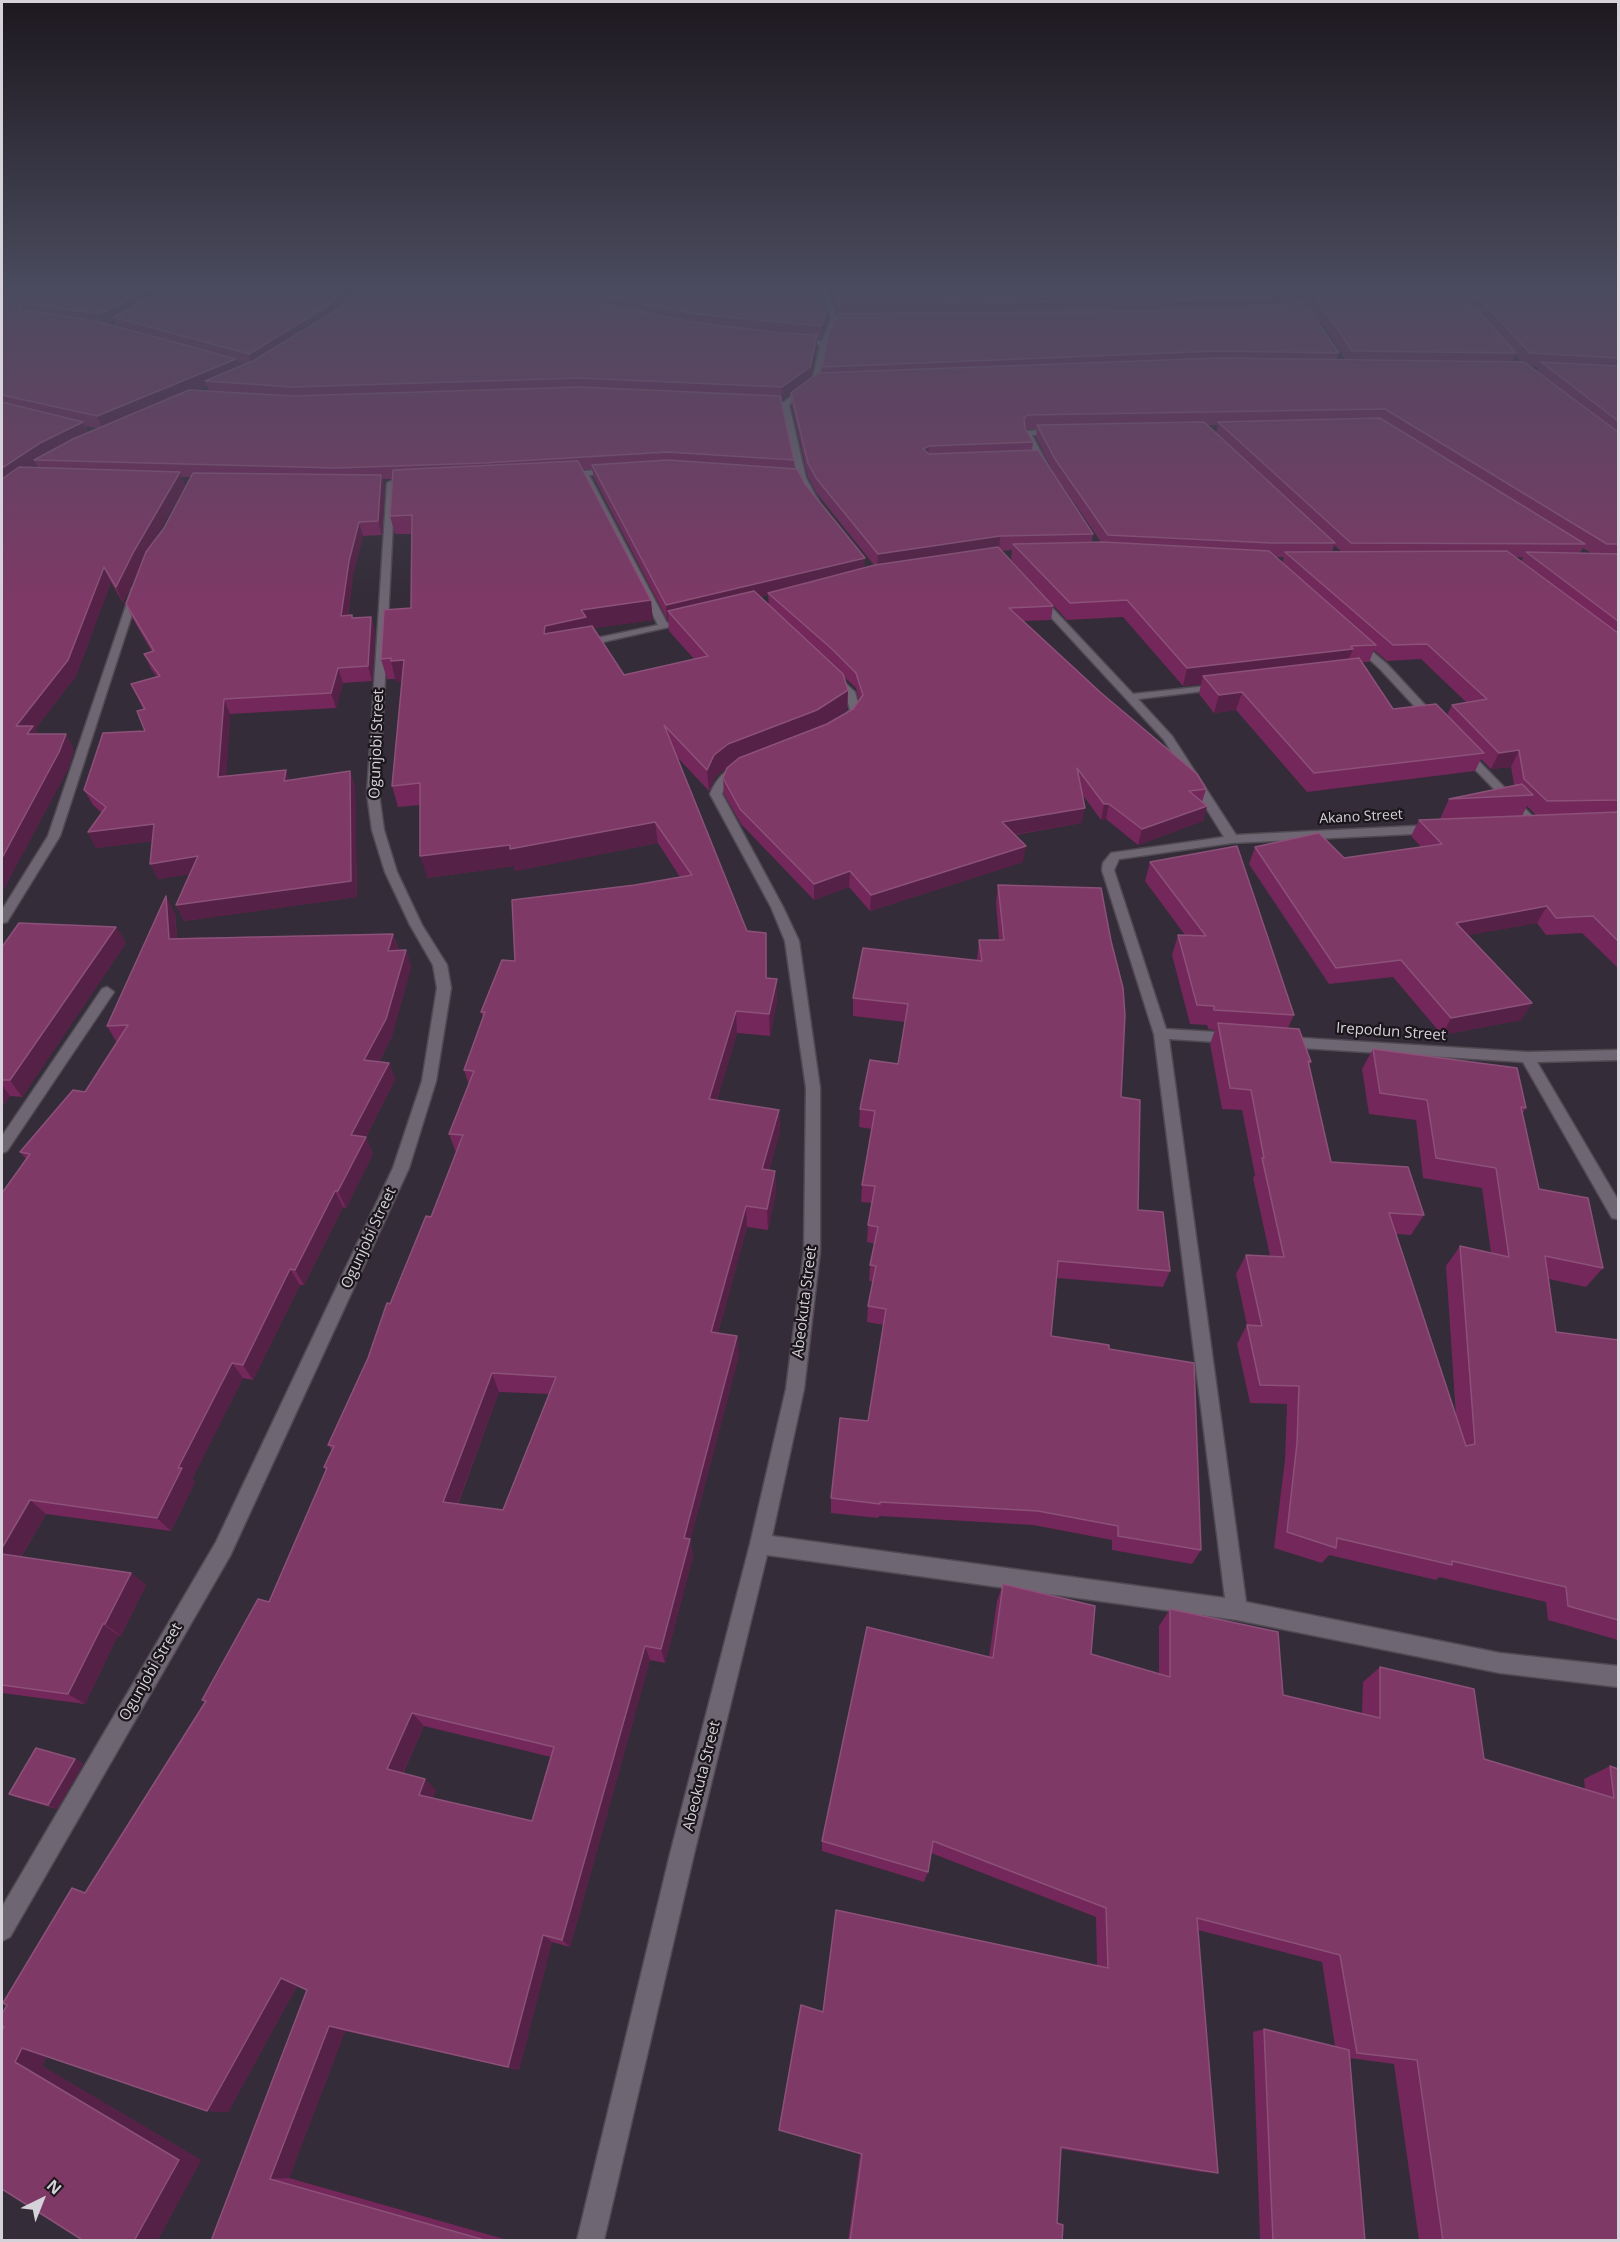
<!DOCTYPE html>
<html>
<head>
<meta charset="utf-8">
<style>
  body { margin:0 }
  #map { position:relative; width:1620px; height:2242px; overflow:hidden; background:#342c38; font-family:"Open Sans",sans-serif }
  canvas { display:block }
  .frame { position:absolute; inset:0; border:3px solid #d6d2d9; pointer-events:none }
  .north { position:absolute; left:12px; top:2170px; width:60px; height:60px; -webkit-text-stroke:4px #1a161b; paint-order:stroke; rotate:43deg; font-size:16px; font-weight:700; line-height:24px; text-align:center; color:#d6d2d9 }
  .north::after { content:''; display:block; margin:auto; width:21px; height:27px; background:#d6d2d9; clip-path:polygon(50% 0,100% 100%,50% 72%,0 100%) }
</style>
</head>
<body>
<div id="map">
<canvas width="1620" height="2242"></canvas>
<div class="frame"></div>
<div class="north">N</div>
</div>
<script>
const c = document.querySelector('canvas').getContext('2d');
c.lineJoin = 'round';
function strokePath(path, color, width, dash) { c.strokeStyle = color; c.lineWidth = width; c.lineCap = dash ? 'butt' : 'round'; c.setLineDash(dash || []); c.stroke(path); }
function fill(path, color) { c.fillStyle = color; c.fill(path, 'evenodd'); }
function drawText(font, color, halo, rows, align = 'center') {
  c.font = font + ' "Open Sans",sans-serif'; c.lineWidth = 4.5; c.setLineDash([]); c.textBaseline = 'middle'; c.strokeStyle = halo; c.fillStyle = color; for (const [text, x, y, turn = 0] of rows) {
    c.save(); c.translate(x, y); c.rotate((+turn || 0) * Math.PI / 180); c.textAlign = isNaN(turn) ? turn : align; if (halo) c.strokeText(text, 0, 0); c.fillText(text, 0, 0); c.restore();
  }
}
const minor = new Path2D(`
  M824 287H831L827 290 837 320 827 343 818 382 789 405 806 478 819 502 815 504C797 494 786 426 781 404L812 381 820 345 794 342 797 340 822 341 831 320 821 290Z
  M1270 287C1285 287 1311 306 1314 320H1310L1304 310Z
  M1060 429 1057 433 1032 435 1049 468 1042 470 1024 438V433L1028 431Z
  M617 469 618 471 614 473 589 475 667 623 686 619 691 622 581 647 578 646V642L658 625 581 475 566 476 562 474 566 472Z
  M391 481 395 483 379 794 384 830 397 872 422 925 447 965 451 988 436 1081 409 1168 230 1556 10 1937 2 1941V1907L216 1542 393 1168 422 1081 437 988 433 965 410 925 385 872 372 830 367 794 387 483Z
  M132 588 140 590 60 836 7 922 2 923V910L48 836Z
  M1036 597H1042L1133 694 1225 684 1226 686 1221 689 1138 699 1172 736 1236 835 1433 825 1439 829 1433 833 1232 843 1119 859 1114 870 1166 1029 1232 1033 1239 1038 1232 1043 1169 1039 1246 1602 1500 1653 1618 1666V1687L1500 1673 1237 1620 767 1555 694 1854 604 2240H577L670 1854 750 1544 786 1389 804 1251 806 1088 785 941 771 907 710 794C716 779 725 769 741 764L747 767 726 782 722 794 783 907 799 941 820 1088V1251L804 1389 772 1536 1225 1598 1154 1034 1102 870 1103 863 1111 853 1224 837 1164 740 1036 601Z
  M1355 642H1361L1388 665 1438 719V723H1430L1380 669 1355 646Z
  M834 673 855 692 860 711 849 723H841L840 721 850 710 845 693 829 676Z
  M1463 748 1467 749 1538 822V826H1530L1459 753V749Z
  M107 987 114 992 112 995 7 1151 2 1153V1136L102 989Z
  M1286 1037 1527 1052 1618 1050V1060L1537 1062 1618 1200V1219L1612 1218 1523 1062 1286 1047 1279 1042Z`);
strokePath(minor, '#504a53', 3);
fill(minor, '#6f6673');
fill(new Path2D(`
  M2 287H821L829 308V320L821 339 817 338V347L810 379 822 373V367L837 315 830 291V287H1618V968L1582 933 1546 935 1537 923 1468 935 1532 1003 1521 1020 1442 1035 1393 977 1329 984 1249 864 1255 847 1344 858 1421 847 1411 836 1419 820 1440 819 1449 799 1514 785 1511 767 1491 769 1481 759 1475 771 1307 792 1236 710 1214 713 1199 694 1201 684 1183 686 1123 617 1067 620 1011 560 1012 550 1001 551 1053 606 1051 620 1024 621 1206 789 1202 802 1207 806 1203 821 1138 845 1106 819 1101 820 1082 794 1085 808 1081 823 1015 835 1023 862 870 911 849 887 814 900 741 824 724 794 723 778 731 765 716 776 709 791 677 757 747 931 766 933 767 978 777 979V1001L770 1036 737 1033 717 1100 779 1110 780 1131 769 1170 775 1171 776 1192 768 1230 747 1227 718 1333 737 1336 739 1355 690 1541 693 1556 665 1663 650 1660 570 1947 552 1942 519 2070 345 2031 289 2178 511 2241H211L307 1990 297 1986 228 2112 207 2111 47 2056 42 2066 201 2160 157 2241H84L4 2027 7 2005 72 1888 85 1893 205 1702 202 1700 269 1602 326 1471 324 1467 332 1450 328 1445 368 1358 390 1304 431 1217 456 1153 449 1134 469 1085 464 1070 483 1018 481 1012 515 961 635 885 680 877 658 843 515 871 514 866 427 878 420 805 398 807 392 786 402 681 396 682V679H387L381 659 411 608 412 534H395L390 516 392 479H382L385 488 382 535 363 536 353 575 348 616 352 615 353 618 371 617 375 631 372 681 343 683 336 708 230 714 226 777 290 780 350 771 355 787 357 897 184 921 176 905 189 874 158 879 150 864 152 841 96 848 88 832 102 813 93 805 84 790 145 731 143 709 131 684 157 677 151 669 144 654 152 652 133 619 126 604 143 560 123 603 111 582 76 676 35 729 38 734 74 750 68 769 2 892ZM1296 297 1302 302 1305 303 1294 304ZM1307 306 1326 329 1345 359H1337L1339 353ZM114 321 116 326 107 324ZM1515 355 1521 361H1513ZM237 362 245 365 239 367ZM1531 366 1539 367 1537 371ZM207 386 209 392 195 391ZM791 393 792 406 808 477 816 492 874 565 864 568 865 558 805 484 794 469V460L781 400H782ZM1208 425H1218L1216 433ZM85 426 97 428 88 432ZM1026 429H1037L1036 437 1053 472 1101 542H1092L1093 534 1032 451 1033 442ZM36 464 38 468H30ZM592 469 594 478 667 619H668L669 631 694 659 624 675 593 628 653 620 583 470ZM182 477H191L164 528 153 542 185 486ZM1334 545 1342 552H1332ZM1583 548 1591 553H1580ZM1276 557H1284L1282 563ZM1515 557H1523L1521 562ZM768 595 769 605 760 597ZM1374 650 1387 661 1421 659 1466 702 1452 705 1447 715 1393 709 1362 662H1369ZM844 677 856 688 859 700 853 709 831 721 847 710 848 690ZM1527 806 1536 815 1522 816ZM499 1392 549 1394 503 1510 458 1504ZM424 1726 551 1757 532 1821 433 1798 436 1790 403 1773Z
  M1150 862 1294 1015 1288 1028 1311 1062 1309 1066 1331 1162 1424 1215 1411 1235 1396 1234 1456 1416 1446 1266 1460 1246 1491 1253 1482 1188 1423 1178 1416 1120 1369 1114 1362 1069 1373 1049 1526 1108 1522 1114 1539 1189 1603 1268 1586 1287 1549 1279 1556 1332 1618 1340V1640L1548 1620 1546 1602 1439 1577 1436 1580 1329 1555 1322 1563 1274 1548 1285 1460 1287 1404 1250 1403 1237 1344 1247 1325 1236 1274 1246 1255 1270 1256 1253 1178 1255 1175 1242 1110 1222 1109 1210 1044 1215 1030 1208 1029 1207 1025 1190 1024 1172 955 1178 935H1185L1145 881Z
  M998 885 1121 1097 1138 1210 1170 1271 1163 1287 1057 1278 1051 1336 1109 1349 1201 1550 1192 1564 1112 1550V1540L1033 1525 879 1516 878 1518 831 1513V1498L868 1421 884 1325 867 1322 868 1306 873 1282 869 1281 870 1265 875 1244 867 1242 868 1225 872 1203 861 1202 862 1185 872 1129 859 1127 860 1109 898 1064 905 1022 853 1016V998L977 960 979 940H999L996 903Z
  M175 913 177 938 393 934 399 950H406L411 967 392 1036 379 1062 389 1063 395 1080 366 1137 373 1154 346 1208 343 1207 304 1285H300L253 1380 243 1378 192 1479 195 1482 171 1531 46 1514 21 1557 131 1573 146 1585 121 1636 118 1635 85 1704 2 1693V1193L26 1159 20 1152 85 1092 117 1043 107 1026Z
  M116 927 126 943 22 1097 10 1096 2 1107V947Z
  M1003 1584 1091 1654 1159 1674V1626L1170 1609 1283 1695 1362 1713 1363 1682 1380 1667 1484 1759 1585 1790 1584 1779 1610 1766 1618 1769V2241H1419L1394 2064 1350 2058 1365 2241H1260L1253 2032 1264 2029 1335 2046 1322 1962 1198 1930 1218 2173 1202 2172 1061 2149 1057 2223 1062 2241H848L860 2154 779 2130 823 2012 1097 1965 1096 1917 931 1853 928 1872 924 1882 822 1851V1841L989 1657 997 1601Z
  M75 1759 83 1764 57 1809 18 1798 9 1794Z`), '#73275a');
fill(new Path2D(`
  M154 287H182L113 317 114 321 104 326 99 314Z
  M349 287H365L329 319 253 367 249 354Z
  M24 303 29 315 24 319 19 307Z
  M829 308V320L821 339V326Z
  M817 335V347L810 380 782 400V387Z
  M236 359 240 371 205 381 207 386 103 430 97 416Z
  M83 422 89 436 34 460 36 464 2 487V468L40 443Z
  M929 446 928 460 923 449Z
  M180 472 185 486 140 566 123 603 116 587 134 551Z
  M381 475 385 488 382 535 378 521Z
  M359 522 363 536 353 575 346 631 341 616 349 561Z
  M1000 536 999 551 877 569 878 554Z
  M865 558 864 572 768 593V595L674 618 668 611V619H667L666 605Z
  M104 567 111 582 76 676 35 729 42 742 29 737 16 726Z
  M651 600 653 620 588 629 544 634 545 626 581 610Z
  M371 617 375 631 372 681 368 666Z
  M1353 649 1346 666 1203 676 1201 684 1183 686 1187 668Z
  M404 660 410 680 396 682 391 661Z
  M338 668 343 683 336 708 331 693Z
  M848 690 847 710 817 731 730 765 716 776 709 791 707 770 714 755 728 744Z
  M1242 692 1236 710 1214 713 1219 695Z
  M224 699 230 714 225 793 218 777Z
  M66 734 74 750 68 769 2 892V858Z
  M1519 750 1511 767 1491 769 1499 753Z
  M286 770 291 785 284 781Z
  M350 771 355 787 357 897 184 921 176 905Z
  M1104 804H1109L1106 819 1101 820Z
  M1207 806 1203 821 1138 845 1142 829Z
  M1085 808 1081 823 999 837 1002 822Z
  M655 822 658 843 515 871 514 866 427 878 420 856Z
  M154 824 161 840 96 848 88 832Z
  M1026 846 1023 862 870 911 871 895Z
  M198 856 205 872 158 879 150 864Z
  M850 871 849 887 814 900V884Z
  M166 896 175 913 178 956 169 939Z
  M1547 906 1537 923 1447 939 1456 923Z
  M116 927 126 943 22 1097 10 1080Z
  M393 934 399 951H388Z
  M406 950 411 967 392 1036 371 1077 364 1060Z
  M777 979V1001L770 1036 769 1014Z
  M1532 1003 1521 1020 1442 1035 1451 1018Z
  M736 1011 737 1033 711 1120 709 1099Z
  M389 1063 395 1080 358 1152 351 1135Z
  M2 1085 10 1096 2 1107Z
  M779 1110 780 1131 763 1190 762 1169Z
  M366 1137 373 1154 346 1208 338 1191Z
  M775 1171 776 1192 768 1230 767 1209Z
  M335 1191 343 1207 304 1285 295 1270Z
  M746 1206 747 1227 713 1351 711 1332Z
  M290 1269 300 1285 253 1380 243 1365Z
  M737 1336 739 1355 690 1541 693 1556 665 1663 661 1649 684 1538Z
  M232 1363 243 1378 192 1479 195 1482 171 1531 157 1518 178 1468Z
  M492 1373 499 1392 452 1518 443 1502Z
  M30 1500 46 1514 15 1566 2 1556V1548Z
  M131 1573 146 1585 121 1636 105 1624Z
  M103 1624 118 1635 85 1704 68 1694Z
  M645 1646 650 1660 570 1947 562 1940Z
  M412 1713 424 1726 399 1780 387 1769Z
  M75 1759 83 1764 57 1809 48 1805Z
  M425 1779 436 1790 430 1806 419 1795Z
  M543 1935 552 1942 519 2070 508 2067Z
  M281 1978 298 1984 228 2112 207 2111Z
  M329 2026 345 2031 289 2178 270 2179Z
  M22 2048 49 2052 42 2066 201 2160 157 2241H134L15 2062Z`), '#562146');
const building = new Path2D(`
  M2 287H154L99 314 24 303 19 307 21 309 100 322 236 359 97 416 2 395Z
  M170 287H349L326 307 249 354 113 317Z
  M362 287H519L692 322 780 333 817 335 810 367 782 387 580 378 292 387 205 381 253 361 332 313Z
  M556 287H821L829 308 821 326 695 314Z
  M832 287H1286L1296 294 1172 301 838 304Z
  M1301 287H1441L1477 309 1516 353 1352 351 1330 317 1309 292Z
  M1456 287H1603L1618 295V358L1530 353 1484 304Z
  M1305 303 1339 353 1217 351 822 367 829 333 838 314 1172 311Z
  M1218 358 1524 362 1618 432V544H1607L1385 409 1027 415 1024 418 1025 428 1033 442 929 446 923 449 929 454 1038 450 1093 534 1000 536 878 554 816 478 808 463 791 393 818 373Z
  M1541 362 1618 366V421Z
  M580 387 780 396 794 460 668 452 484 463 336 468 34 460 73 439 189 390 293 396Z
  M2 402 83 422 40 443 2 468Z
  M1380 418 1585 544 1351 543 1218 422Z
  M1204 422 1335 543H1271L1108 535 1055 459 1037 425Z
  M668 460 797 469 805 484 865 558 666 605 592 465Z
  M578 461 651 600 581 610 586 617 545 626 544 634 592 626 624 675 708 656 668 611 754 591 843 674 848 690 817 710 728 744 714 755 707 770 664 725 747 931 766 933V978L777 979 769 1014 736 1011 709 1099 779 1110 762 1169 775 1171 767 1209 746 1206 711 1332 737 1336 684 1538 690 1539 661 1649 645 1646 562 1940 543 1935 508 2067 329 2026 270 2179 488 2241H211L307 1990 281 1978 207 2111 22 2048 15 2062 179 2160 134 2241H84L2 2189V2031L4 2027 2 2025V2014L7 2005 3 2003 72 1888 85 1893 206 1701 202 1700 258 1599 269 1602 327 1468 324 1467 334 1446 328 1445 368 1358 387 1303 390 1304 426 1216 431 1217 463 1135 449 1134 474 1071 464 1070 485 1012H481L502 960 515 961 512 900 635 885 692 875 655 822 510 849V845L420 856V783L392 786 404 660 391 661V658L381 659 384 610 411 608 412 515 390 516 393 470ZM492 1373 556 1377 503 1510 443 1502ZM412 1713 554 1747 532 1821 419 1795 425 1779 387 1769Z
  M19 467 180 472 134 551 116 587 104 567 68 660 16 726H33L27 734H66L59 752 2 858V479Z
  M193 473 381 475 378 521 359 522 349 561 341 616 352 615V618L371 617 368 666 338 668 331 693 224 699 218 777 286 770 284 781 350 771 351 881 176 905 198 856 150 864 154 824 88 832 106 807 84 790 103 733 145 731 137 711 145 709 131 684 160 676 144 654 154 651 126 604 146 552 164 528Z
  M1104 542 1269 551 1376 645 1351 646 1353 649 1187 668 1127 600 1070 603 1013 544Z
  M998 547 1053 606 1009 608 1100 692 1197 774 1206 789 1189 791 1207 806 1142 829 1109 804H1104L1077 768 1085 808 1002 822 1026 846 871 895 850 871 814 884 740 809 723 778 727 768 739 758 827 724 853 709 863 695 856 673 832 649 768 593 875 565Z
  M1507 551 1618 633V800L1547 801 1524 779 1519 750 1499 753 1452 705 1487 699 1427 644 1393 645 1285 552Z
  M1526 552 1618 554V621Z
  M1359 658 1393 709 1436 704 1484 753 1314 773 1242 692 1219 695 1203 676Z
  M1522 784 1533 795 1449 799Z
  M1618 812V941L1593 916 1556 918 1547 906 1456 923 1532 1003 1451 1018 1401 960 1336 968 1255 847 1319 833 1344 858 1442 844 1419 820Z
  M1237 846 1294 1015 1214 1010V1006L1197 1005 1178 935 1206 936 1150 862Z
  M998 885 1101 888 1111 941 1123 988 1125 1015 1121 1097 1140 1100 1138 1210 1163 1212 1170 1271 1058 1261 1051 1336 1109 1345V1349L1194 1363 1201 1550 1118 1536V1526L1038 1511 880 1502V1504L831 1498 840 1418 868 1421 886 1309 868 1306 876 1266 870 1265 878 1227 868 1225 875 1186 862 1185 875 1111 860 1109 870 1060 898 1064 908 1004 853 998 863 948 982 961 979 940H1004Z
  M166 896 169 939 393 934 388 951 406 950 386 1019 364 1060 389 1063 351 1135 366 1137 338 1191H335L295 1270 290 1269 243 1365 232 1363 178 1468H182L157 1518 30 1500 2 1548V1193L30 1154 20 1152 73 1090 85 1092 128 1025 107 1026Z
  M19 923 116 927 10 1080H2V947Z
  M1218 1023 1299 1029 1311 1062 1308 1061 1331 1162 1408 1167 1424 1215 1389 1213 1466 1446 1475 1444 1460 1246 1509 1257 1496 1168 1436 1158 1427 1100 1380 1093 1373 1049 1517 1068 1526 1108 1521 1107 1539 1189 1588 1198 1603 1268 1545 1256 1556 1332 1618 1340V1620L1568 1606 1566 1587 1452 1561V1565L1337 1538 1336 1548 1287 1532 1297 1443 1299 1386 1260 1385 1247 1325 1262 1326 1246 1255 1284 1257 1262 1158H1264L1251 1090 1230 1088Z
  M2 1554 131 1573 105 1624H103L68 1694 2 1685Z
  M1003 1584 1095 1606 1091 1654 1170 1677V1609L1278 1632 1283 1695 1380 1718V1667L1474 1689 1484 1759 1614 1798 1610 1766 1618 1769V2241H1443L1417 2060 1357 2053 1340 1955 1197 1918 1218 2173 1061 2147 1057 2223 1063 2225 1062 2241H850L862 2154 779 2130 801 2005 823 2012 836 1910 1108 1968 1106 1908 933 1841 928 1872 822 1841 867 1627 993 1658Z
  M36 1748 75 1759 48 1805 9 1794Z
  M1264 2029 1349 2050 1365 2241H1273Z`);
fill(building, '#7e3967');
strokePath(building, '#8c5179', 1.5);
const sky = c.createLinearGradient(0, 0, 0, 601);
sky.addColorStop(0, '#1d181f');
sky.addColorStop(0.48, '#4a4b5e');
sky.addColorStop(1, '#4a4b5e00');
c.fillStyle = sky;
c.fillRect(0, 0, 1620, 601);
drawText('14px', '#d6d2d9', '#1a161b', [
  ["Akano Street",1361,817,-3]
]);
drawText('15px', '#d6d2d9', '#1a161b', [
  ["Ogunjobi Street",377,744,-88],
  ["Irepodun Street",1391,1032,4],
  ["Ogunjobi Street",369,1238,-65],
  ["Abeokuta Street",805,1302,-83],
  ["Ogunjobi Street",151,1672,-60],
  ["Abeokuta Street",702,1776,-76]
]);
</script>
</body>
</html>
